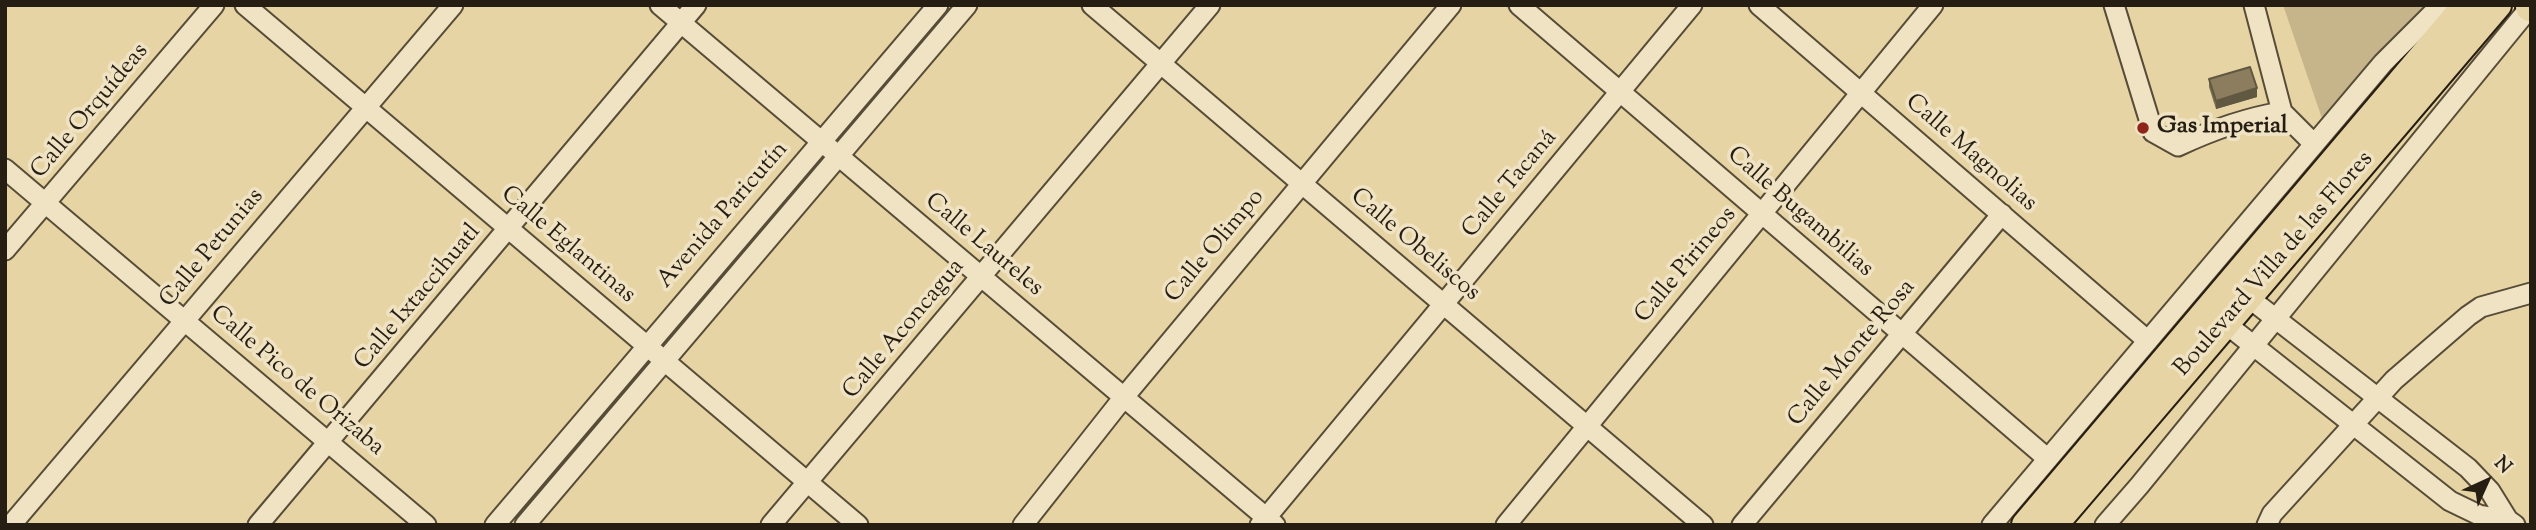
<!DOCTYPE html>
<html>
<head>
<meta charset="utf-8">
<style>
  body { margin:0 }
  #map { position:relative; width:2536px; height:530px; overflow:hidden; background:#e7d4a4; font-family:"Sorts Mill Goudy",serif }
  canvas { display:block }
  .frame { position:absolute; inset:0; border:7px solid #271e13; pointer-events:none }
  .north { position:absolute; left:2452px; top:446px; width:70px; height:70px; -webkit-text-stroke:5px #efe3c4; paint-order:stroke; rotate:45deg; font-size:19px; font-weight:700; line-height:28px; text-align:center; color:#271e13 }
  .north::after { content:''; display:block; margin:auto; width:24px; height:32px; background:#271e13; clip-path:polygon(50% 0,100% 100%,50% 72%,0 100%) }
</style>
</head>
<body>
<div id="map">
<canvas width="2536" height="530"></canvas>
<div class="frame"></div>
<div class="north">N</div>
</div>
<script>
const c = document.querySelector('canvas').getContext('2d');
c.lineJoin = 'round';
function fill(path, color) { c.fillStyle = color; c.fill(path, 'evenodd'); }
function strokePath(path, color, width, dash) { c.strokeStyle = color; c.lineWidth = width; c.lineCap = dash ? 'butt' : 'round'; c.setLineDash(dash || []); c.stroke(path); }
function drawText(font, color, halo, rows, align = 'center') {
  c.font = font + ' "Sorts Mill Goudy",serif'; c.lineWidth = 7; c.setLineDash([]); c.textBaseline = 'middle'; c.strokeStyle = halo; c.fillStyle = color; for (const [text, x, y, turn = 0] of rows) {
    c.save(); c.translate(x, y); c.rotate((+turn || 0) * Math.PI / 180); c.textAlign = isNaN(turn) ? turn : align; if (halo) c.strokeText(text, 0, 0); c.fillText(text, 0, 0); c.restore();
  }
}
fill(new Path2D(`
  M2283 5H2437L2326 130Z`), '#c6b58b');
const minor = new Path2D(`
  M245 5 858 525
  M660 5 1275 525
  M1092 5 1703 525
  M1519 5 2048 459
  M1759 5 2148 341
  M2114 5 2153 132 2178 146C2212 130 2245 118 2282 112
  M2254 5 2282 112 2314 144
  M5 169 426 525
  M5 250 214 5
  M2240 291 2468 468 2490 491 2508 520 2515 525
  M2216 316 2450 501 2479 515 2508 520
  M11 525 453 5
  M258 525 696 5
  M495 525 938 5
  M525 525 967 5
  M771 525 1210 5
  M1023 525 1124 397 1451 5
  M1260 525 1692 5
  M1506 525 1933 5
  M1742 525 2002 214
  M1992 525 2383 63 2441 5
  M2105 525 2139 486 2531 6
  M2267 525 2272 514 2394 380 2468 316 2481 307 2531 293`);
const highway = new Path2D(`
  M2530 7 2531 6
  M2026 525 2467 5
  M2053 525 2497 5`);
strokePath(minor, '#574c37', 23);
strokePath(highway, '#271e13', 32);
strokePath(minor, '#efe3c4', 19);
strokePath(highway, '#e7d4a4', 28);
fill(new Path2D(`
  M2209 79 2257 97 2216 109 2209 87Z`), '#786c51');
fill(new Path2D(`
  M2257 88V97L2216 109V101Z
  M7 91V106L5 108V94Z`), '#615842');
const building = new Path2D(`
  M2250 67 2257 88 2216 101 2209 79Z`);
fill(building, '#8b7d5e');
strokePath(building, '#615842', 2);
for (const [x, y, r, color] of [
  [2143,128,7,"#8f2418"]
]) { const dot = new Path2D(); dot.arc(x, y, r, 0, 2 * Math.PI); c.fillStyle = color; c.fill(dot); strokePath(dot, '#efe3c4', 2.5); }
drawText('24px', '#271e13', '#efe3c4', [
  ["Calle Orquídeas",91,112,-50],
  ["Calle Magnolias",1970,154,41],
  ["Calle Tacaná",1511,185,-50],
  ["Calle Bugambilias",1799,213,41],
  ["Avenida Paricutín",724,216,-49],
  ["Calle Eglantinas",567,246,40],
  ["Calle Laureles",983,246,40],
  ["Calle Obeliscos",1414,246,40],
  ["Calle Olimpo",1216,247,-50],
  ["Calle Petunias",213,249,-50],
  ["Boulevard Villa de las Flores",2275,265,-49],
  ["Calle Pirineos",1687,266,-50],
  ["Calle Ixtaccihuatl",419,298,-50],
  ["Calle Aconcagua",905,330,-50],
  ["Calle Monte Rosa",1853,354,-50],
  ["Calle Pico de Orizaba",296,382,40]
]);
drawText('bold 24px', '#271e13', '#efe3c4', [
  ["Gas Imperial",2157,128]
], 'left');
</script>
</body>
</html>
